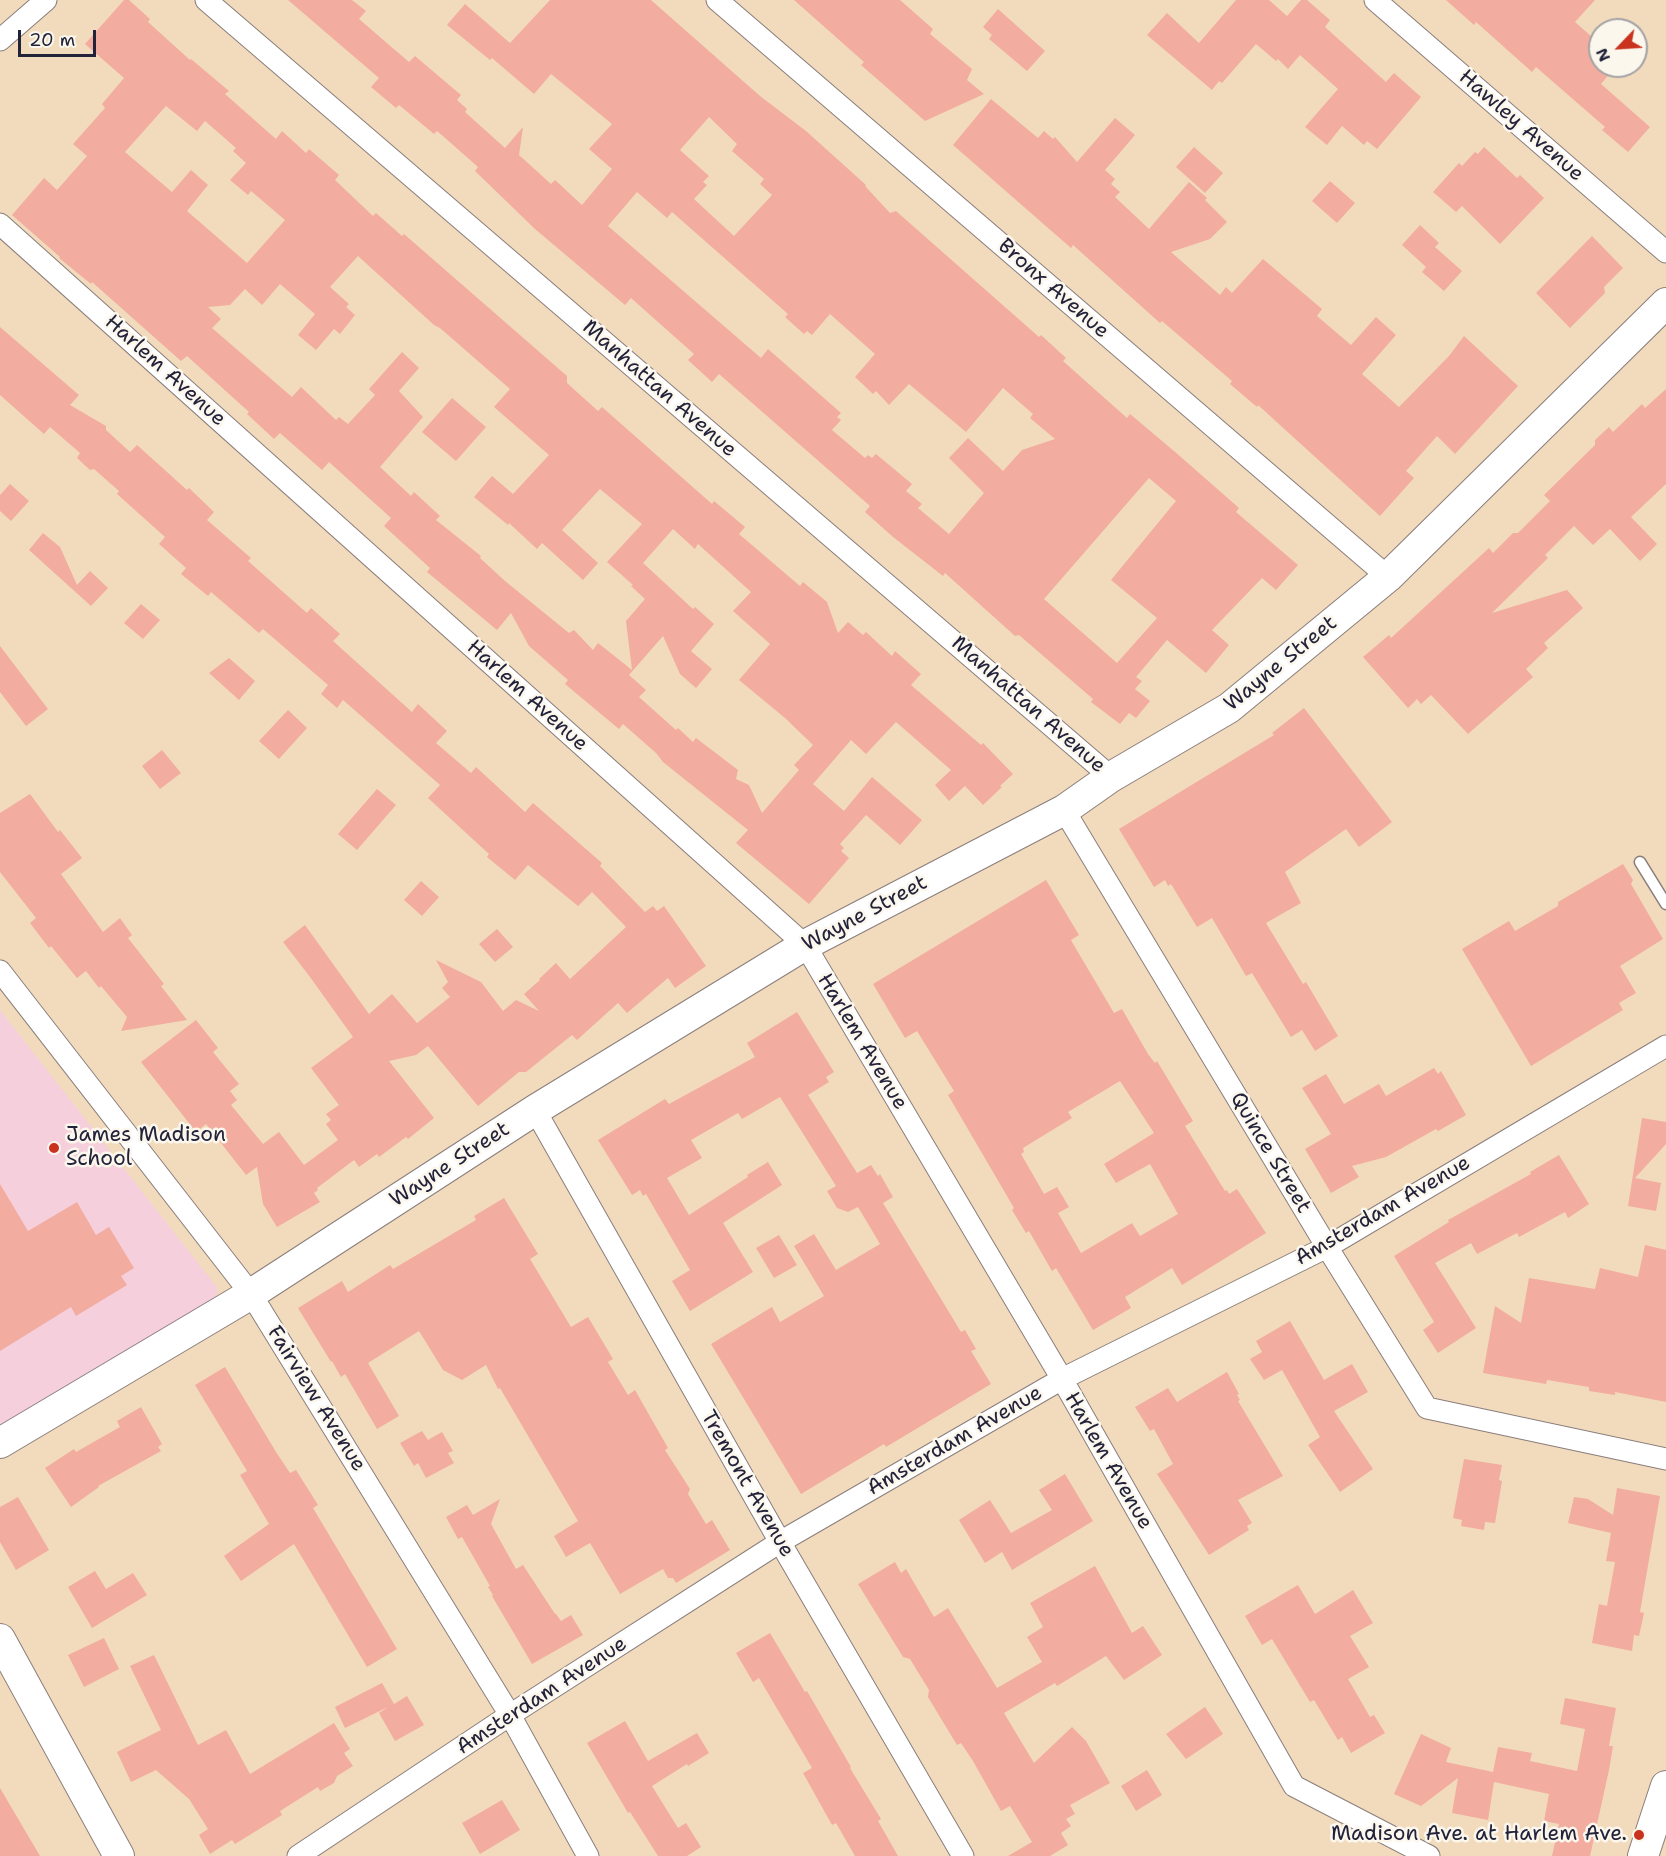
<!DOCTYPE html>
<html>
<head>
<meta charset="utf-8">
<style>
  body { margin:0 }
  #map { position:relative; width:1666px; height:1856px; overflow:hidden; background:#f2dbbc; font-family:"Shantell Sans",sans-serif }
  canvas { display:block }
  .north { position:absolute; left:1588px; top:18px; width:60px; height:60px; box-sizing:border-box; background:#fbf7ec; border:2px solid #a4a2a5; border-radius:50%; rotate:245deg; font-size:16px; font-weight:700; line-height:24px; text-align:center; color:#22223b }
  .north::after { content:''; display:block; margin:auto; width:21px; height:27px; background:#c8321e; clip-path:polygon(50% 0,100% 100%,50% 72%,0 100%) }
  .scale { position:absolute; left:18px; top:30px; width:78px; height:27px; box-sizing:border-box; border:3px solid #22223b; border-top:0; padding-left:8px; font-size:18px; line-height:21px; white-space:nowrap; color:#22223b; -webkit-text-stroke:4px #fbf7ec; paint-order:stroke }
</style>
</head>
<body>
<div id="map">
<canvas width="1666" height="1856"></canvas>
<div class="north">N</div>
<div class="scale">20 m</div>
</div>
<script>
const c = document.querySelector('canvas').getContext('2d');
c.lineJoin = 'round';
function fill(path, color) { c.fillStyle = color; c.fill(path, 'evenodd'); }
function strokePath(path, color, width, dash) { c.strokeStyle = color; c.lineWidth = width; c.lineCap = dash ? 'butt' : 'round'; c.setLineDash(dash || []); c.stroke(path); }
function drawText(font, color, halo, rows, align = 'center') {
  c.font = font + ' "Shantell Sans",sans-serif'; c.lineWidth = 5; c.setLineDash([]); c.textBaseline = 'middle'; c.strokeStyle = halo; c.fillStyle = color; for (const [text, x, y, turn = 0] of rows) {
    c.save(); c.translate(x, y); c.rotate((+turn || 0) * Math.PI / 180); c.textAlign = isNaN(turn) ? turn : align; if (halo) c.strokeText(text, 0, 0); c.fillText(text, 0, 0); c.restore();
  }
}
fill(new Path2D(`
  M0 1010 216 1286 218 1292 214 1299 0 1428Z`), '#f5cfdc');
fill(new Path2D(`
  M124 0H129L150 19 148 22 190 60 191 59 229 91 225 94 276 139 282 131 306 153 309 149 339 175 335 180 373 216 376 213 402 236 404 234 567 376V383L598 411 602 407 712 504 714 501 745 527 739 534 800 586 803 582 827 602 838 633 848 622 863 635 866 632 892 656 895 651 921 674 911 685 981 745 983 743 1013 774 1000 786 1002 787 983 805 965 786 949 801 935 785 951 770 896 722 866 754 851 740 813 784 844 811 872 777 922 820 900 845 866 815 840 844 844 848 841 851 849 858 809 904 736 843 748 830 663 762 656 753 623 724 619 729 565 684 568 680 529 646 511 613 497 630 427 572 430 568 384 526 391 518 329 462 322 470 280 433 274 439 247 414 249 412 187 356 181 361 92 282 91 284 59 258 60 257 12 215 44 178 57 190 87 156 73 144 105 108 102 104 124 78 85 44ZM166 106 197 131 205 121 236 148 233 151 246 163 230 180 248 195 251 191 285 220 247 263 187 211 208 185 191 170 172 192 125 152ZM358 256 434 325 440 328 510 389 494 407 549 455 513 494 492 476 474 497 508 525 509 523 537 549 542 543 583 580 598 563 562 530 600 489 642 524 607 562 633 585 631 586 645 599 626 621 632 670 598 643 593 650 574 630 569 633 505 581 480 558 481 556 436 520 440 516 414 492 411 496 380 467 423 417 399 391 419 368 402 352 369 389 375 395 348 424 339 417 336 420 301 387 292 397 212 328 221 319 208 307 230 305 245 289 262 305 280 284 315 314 298 335 316 350 334 329 340 334 355 315 346 307 349 304 330 287ZM673 529 695 549 698 544 751 592 733 611 770 644 739 680 785 718 813 745 794 765 799 770 762 813 749 785 736 779 738 770 696 738 693 742 678 728 676 730 639 697 646 690 629 675 663 636 680 674 696 688 712 669 691 651 714 624 695 607 693 609 643 563Z
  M288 0H352L366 11 359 19 409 62 415 56 461 95 457 100 467 109 465 112 505 148 523 127 519 155 551 184 555 180 582 205 612 169 589 149 612 124 551 74 534 94 492 58 490 60 447 25 465 4 510 43 550 0H651L760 96 806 131 866 185 865 186 890 213 896 211 1039 337 1041 335 1066 358 1063 361 1127 418 1130 414 1174 451 1239 508 1236 512 1298 565 1276 590 1262 578 1212 630 1229 645 1206 673 1167 640 1136 677 1142 681 1135 689 1150 701 1136 718 1129 713 1120 724 1091 702 1093 699 1019 635 1015 636 945 573 943 576 893 537 865 512 870 506 719 374 712 382 688 360 694 354 631 298 625 305 535 229 475 171 478 167 444 137 437 131 434 134 399 105 396 108 371 87 379 78ZM709 117 737 144 732 151 764 179 760 184 772 195 734 236 694 199 707 185 703 182 709 176 680 150ZM637 192 667 218 672 212 788 314 785 317 804 334 807 331 812 335 830 314 875 354 855 377 873 394 876 391 889 405 909 384 966 432 1003 388 1033 414 1030 418 1055 439 1022 450 1003 471 968 438 949 458 984 493 949 534 918 508 922 504 906 491 912 484 876 454 872 458 868 455 865 458 832 430 841 420 837 417 841 413 768 349 761 358 608 226ZM1149 478 1176 501 1111 580 1157 618 1117 663 1044 599Z
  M794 0H900L933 29 930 34 972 69 967 80 984 94 925 121 861 65 864 62Z
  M1236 0H1269L1287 16 1301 0H1307L1330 20 1325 27 1386 82 1394 73 1421 97 1377 149 1367 141 1364 145 1342 126 1327 145 1305 127 1338 89 1300 55 1288 69 1278 59 1276 61 1256 44 1222 83 1219 81 1212 90 1147 35 1167 13 1199 43Z
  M1446 0H1595L1575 22 1600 44V66H1616L1601 84 1650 127 1628 152 1602 130 1605 127 1536 67 1532 72 1476 22 1474 25Z
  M998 9 1045 51 1027 71 989 39 992 35 983 27Z
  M991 99 1038 138 1044 131 1053 139 1055 137 1077 162 1115 118 1135 135 1105 170 1115 179 1111 184 1120 192 1115 197 1149 229 1189 182 1207 198 1205 200 1227 222 1210 239 1171 252 1220 295 1226 287 1232 293 1263 259 1322 309 1317 316 1351 345 1376 317 1396 335 1362 374 1399 407 1449 356 1464 336 1518 386 1455 454 1437 436 1406 471 1414 478 1380 516 1258 405 1257 407 1230 384 1232 381 1162 321 1160 323 1073 245 1071 248 953 145Z
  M1194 147 1223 173 1205 193 1176 167Z
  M1484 147 1517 178 1520 175 1544 198 1500 244 1462 206 1456 212 1433 192 1459 163 1462 166 1475 152 1478 154Z
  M1330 181 1355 203 1337 223 1312 201Z
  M1420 225 1439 243 1435 247 1462 271 1444 291 1422 272 1426 267 1402 245Z
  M1592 236 1623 268 1604 287 1605 293 1570 328 1536 293Z
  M0 327 79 395 70 405 106 426V430L130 452 137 445 187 490 189 488 214 512 207 520 251 558 248 561 307 613 311 608 340 634 333 641 412 712 418 704 447 731 436 743 471 773 476 767 525 812 533 803 602 863 600 866 645 912 653 906 657 911 664 906 706 966 675 988 668 978 627 1013 618 1003 577 1040 572 1035 526 1072H519L478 1106 428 1046 416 1055 389 1061 434 1118 408 1139 406 1137 379 1157 377 1154 359 1167 354 1160 317 1188 318 1190 314 1193 320 1202 277 1227 263 1204 257 1167 246 1175 206 1124 196 1132 141 1062 196 1020 218 1048 213 1052 239 1084 230 1091 237 1100 231 1105 263 1144 279 1132 304 1165 338 1140 326 1124 331 1120 326 1114 339 1105 311 1068 353 1037 310 977 283 942 305 925 369 1014 392 994 417 1023 450 997 442 988 448 982 436 960 481 982 503 1011 516 1000 539 1011 524 994 540 980 539 979 556 963 570 979 626 927 592 892 578 906 528 865 515 880 487 857 489 854 428 798 440 785 343 700 337 708 321 694 328 685 263 629 259 633 211 592 208 596 181 574 186 568 159 544 165 537 117 494 119 491 94 469 90 470 77 458 80 453 50 427 44 434 0 395Z
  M1666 389V484L1631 517 1657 544 1640 561 1610 529 1593 545 1574 526 1545 555 1548 558 1492 613 1567 590 1583 608 1544 643 1548 648 1526 669 1533 677 1468 734 1431 695 1421 704 1417 699 1408 708 1363 657 1389 635 1391 638 1489 548 1493 553 1513 533H1518L1550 501 1544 495 1595 445V440L1609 427 1613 432 1642 404 1645 408Z
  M452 398 486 427 456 461 422 432Z
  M10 484 29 501 11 521 0 511V495Z
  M43 533 60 547 77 585 90 571 108 588 91 606 29 550Z
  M141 604 160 620 143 639 124 623Z
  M0 646 48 709 26 726 0 692Z
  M229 658 255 681 239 700 209 673Z
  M1304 708 1392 822 1359 847 1346 829 1285 872 1301 903 1266 923 1303 984 1306 982 1338 1036 1315 1051 1302 1030 1291 1037 1252 973 1246 976 1212 918 1197 927 1171 884 1168 886 1165 880 1154 887 1119 829 1274 735 1272 733Z
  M288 710 307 728 279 759 259 741Z
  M162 750 181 773 160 789 142 766Z
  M377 789 396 805 357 850 338 834Z
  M30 794 58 832 60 830 82 858 61 874 103 932 120 918 132 935 128 938 164 984 161 986 187 1020 121 1031 127 1017 101 986 99 988 86 971 77 978 51 946 49 948 30 923 36 918 0 872V813Z
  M1623 864 1633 880 1631 884 1663 939 1620 966 1636 993 1619 1003 1623 1010 1531 1066 1462 949 1509 921 1515 931 1558 906V902Z
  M1046 880 1079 935 1071 940 1072 942 1114 1013 1122 1009 1148 1054 1155 1063 1157 1061 1193 1121 1185 1126 1225 1191 1227 1190 1229 1194 1237 1189 1266 1233 1182 1285 1172 1268 1125 1297 1131 1308 1093 1330 1056 1268 1052 1271 1029 1231 1026 1233 1012 1210 1014 1208 948 1095 954 1091 917 1031 905 1038 873 984ZM1120 1081 1154 1133 1104 1164 1116 1183 1150 1164 1178 1214 1140 1236 1132 1223 1081 1253 1058 1213 1069 1207 1057 1187 1044 1194 1021 1154 1024 1152 1023 1148 1072 1118 1068 1112Z
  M421 881 439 897 422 916 404 900Z
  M497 929 513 947 495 962 479 944Z
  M797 1012 834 1072 826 1077 829 1082 808 1095 857 1173 871 1165 878 1176 880 1174 893 1197 883 1203 961 1332 965 1330 976 1349 971 1351 991 1384 886 1447 884 1444 801 1494 711 1344 772 1307 780 1322 824 1296 794 1246 814 1234 836 1270 880 1244 858 1207 848 1212 837 1208 827 1191 836 1186 780 1097 742 1119 738 1113 691 1140 702 1158 667 1178 689 1215 748 1177 747 1175 768 1162 782 1185 723 1223 753 1272 690 1311 672 1281 690 1270 646 1194 643 1196 640 1190 632 1195 598 1140 665 1099 669 1104 755 1057 747 1043Z
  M1434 1068 1438 1074 1441 1071 1466 1115 1438 1131 1436 1129 1386 1157 1352 1166 1359 1177 1331 1193 1305 1149 1331 1134 1302 1088 1326 1074 1344 1104 1379 1084 1386 1096Z
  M1642 1118 1666 1122V1144L1635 1178 1661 1183 1656 1211 1628 1206Z
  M1559 1155 1589 1204 1568 1218 1565 1212 1519 1237 1517 1233 1477 1254 1471 1243 1435 1263 1476 1328 1438 1353 1423 1330 1434 1322 1394 1256 1449 1222 1448 1220 1531 1174 1530 1172Z
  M0 1184 28 1231 77 1202 96 1235 109 1227 134 1268 121 1276 127 1285 76 1316 71 1307 0 1351Z
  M504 1198 538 1254 530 1259 571 1327 588 1317 613 1359 608 1362 628 1395 635 1390 668 1448 665 1450 690 1489 688 1494 706 1524 712 1520 730 1550 676 1583 673 1578H668L663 1569 620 1594 590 1543 566 1557 554 1536 578 1521 500 1388 498 1389 486 1365 462 1380 443 1370 419 1331 368 1363 399 1416 377 1429 345 1374 341 1377 332 1361 331 1362 298 1308 342 1281 348 1292 390 1265 393 1269 476 1220 474 1216Z
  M779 1235 797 1265 774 1278 756 1248Z
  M1645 1245 1666 1250V1402L1615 1392V1395L1589 1391V1387L1547 1380 1546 1384 1483 1373 1495 1306 1521 1323 1529 1278 1595 1289 1600 1268 1638 1277Z
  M1290 1321 1324 1380 1352 1364 1368 1392 1334 1411 1373 1469 1340 1492 1308 1445 1320 1437 1282 1370 1264 1380 1250 1359 1262 1352 1256 1341Z
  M225 1367 276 1452 290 1473 296 1470 318 1505 313 1508 397 1649 367 1667 294 1544 241 1581 224 1556 269 1524 240 1475 247 1471 195 1385Z
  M1227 1372 1239 1394 1237 1395 1240 1400 1238 1401 1283 1476 1238 1500 1252 1523 1247 1526 1249 1530 1209 1555 1157 1474 1173 1464 1154 1429 1150 1431 1135 1407 1168 1388 1177 1402Z
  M141 1407 162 1444 158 1447 161 1451 98 1486 99 1487 71 1507 45 1468 74 1449 76 1452 120 1427 117 1421Z
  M422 1431 428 1440 442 1432 453 1451 448 1453 454 1463 426 1478 418 1463 414 1466 400 1443Z
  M1464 1459 1502 1465 1499 1480 1502 1481 1495 1523 1485 1522 1484 1530 1461 1526 1462 1520 1453 1518Z
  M1065 1474 1093 1521 1012 1570 1002 1552 985 1563 959 1520 990 1500 1011 1533 1052 1510 1039 1490Z
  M1617 1488 1660 1496 1640 1612 1644 1613 1639 1636 1634 1635 1632 1651 1592 1643 1599 1604 1607 1606 1615 1562 1606 1561 1611 1533 1568 1523 1574 1497 1588 1499 1613 1515Z
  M18 1497 49 1550 16 1570 0 1542V1507Z
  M500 1499 491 1524 516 1569 523 1565 555 1614H556L561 1621 571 1615 583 1635 532 1664 492 1596 493 1595 488 1587 490 1586 462 1537 458 1539 446 1517 467 1505 473 1515Z
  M895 1562 901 1573 906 1569 934 1617 948 1608 997 1688 1042 1662 1027 1637 1043 1627 1030 1603 1095 1566 1132 1633 1143 1626 1162 1655 1124 1680 1106 1656 1057 1686 1055 1683 1004 1713 1034 1763 1072 1727 1086 1741 1110 1783 1070 1805 1075 1814 1066 1819 1071 1826 1061 1833 1068 1845 1050 1856H1008L1032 1842 1010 1806 1001 1811 973 1761 961 1743 957 1745 940 1717 928 1697 929 1690 910 1659 903 1657 858 1584Z
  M95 1571 106 1589 133 1573 147 1595 92 1628 68 1587Z
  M1298 1585 1315 1614 1353 1590 1373 1623 1350 1636 1369 1667 1348 1679 1370 1717 1374 1715 1385 1733 1351 1753 1342 1737 1338 1740 1314 1700 1310 1702 1272 1639 1262 1645 1245 1616Z
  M770 1633 805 1692 807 1691 851 1767 850 1768 881 1819 878 1821 898 1856H855L836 1823 832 1825 803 1773 812 1768 759 1678 753 1682 736 1653Z
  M104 1638 119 1669 84 1687 68 1655Z
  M154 1655 198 1745 226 1730 250 1774 334 1723 350 1749 344 1753 353 1766 337 1776 334 1783 320 1791 318 1787 280 1811 282 1815 235 1844 232 1840 210 1854 199 1835 208 1829 189 1799 156 1770 131 1782 117 1752 161 1730 130 1666Z
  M382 1683 394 1704 407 1696 424 1725 395 1741 379 1713 388 1707 345 1728 335 1707Z
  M1565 1698 1616 1708 1609 1746H1613L1609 1770 1590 1856H1552L1559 1824 1544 1821 1549 1794 1494 1782 1488 1820 1452 1813 1458 1778 1421 1806 1394 1794 1421 1734 1451 1748 1446 1762 1493 1772 1498 1747 1532 1753 1530 1761 1577 1771 1585 1729 1560 1724Z
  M1205 1707 1223 1734 1186 1759 1166 1734Z
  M625 1721 648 1761 697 1733 709 1753 688 1766 687 1764 652 1786 678 1828 686 1823 701 1847 687 1856H658L630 1812 628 1813 587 1743Z
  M1147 1770 1162 1795 1136 1811 1121 1786Z
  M0 1788 40 1856H0Z
  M502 1800 520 1830 480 1854 462 1823Z`), '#f2aca0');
const lane = new Path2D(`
  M1640 862 1666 904`);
const street = new Path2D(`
  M206 0 1111 777
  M717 0 1388 577
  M1375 0 1666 252
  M0 40 46 0
  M0 224 805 945 1062 1379 1294 1786 1429 1856
  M1064 810 1327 1247 1427 1408 1666 1459
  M0 971 251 1294 510 1715 588 1856
  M535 1110 780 1542 963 1856
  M298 1856 510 1715 780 1542 1062 1379 1327 1247 1666 1046`);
const secondary = new Path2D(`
  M0 1443 251 1294 535 1110 805 945 1064 810 1111 777 1229 708 1388 577 1666 303
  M0 1639 119 1856
  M1643 1856 1666 1786`);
strokePath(lane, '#8a7e7c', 13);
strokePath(street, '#8a7e7c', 23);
strokePath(secondary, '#8a7e7c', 32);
strokePath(lane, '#fff', 10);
strokePath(street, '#fff', 21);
strokePath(secondary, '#fff', 30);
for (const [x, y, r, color] of [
  [54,1148,6,"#c8321e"],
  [1639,1835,6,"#c8321e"]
]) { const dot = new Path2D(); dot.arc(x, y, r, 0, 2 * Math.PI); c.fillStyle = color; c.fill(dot); strokePath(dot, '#fbf7ec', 2); }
drawText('21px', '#22223b', '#fbf7ec', [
  ["Hawley Avenue",1521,126,41],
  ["Bronx Avenue",1053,289,41],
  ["Harlem Avenue",165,371,42],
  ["Manhattan Avenue",659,389,41],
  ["Wayne Street",1281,664,-39],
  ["Harlem Avenue",527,696,42],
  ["Manhattan Avenue",1028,705,41],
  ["Wayne Street",865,914,-28],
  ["Harlem Avenue",862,1042,59],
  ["Quince Street",1270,1153,59],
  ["Wayne Street",450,1165,-33],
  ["Amsterdam Avenue",1383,1211,-30],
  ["Fairview Avenue",316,1399,58],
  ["Amsterdam Avenue",955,1441,-30],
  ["Harlem Avenue",1108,1461,60],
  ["Tremont Avenue",747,1484,60],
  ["Amsterdam Avenue",542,1696,-33]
]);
drawText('21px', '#22223b', '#fbf7ec', [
  ["James Madison",66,1136],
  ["School",66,1160],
  ["Madison Ave. at Harlem Ave.",1627,1835,"right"]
], 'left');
</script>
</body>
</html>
